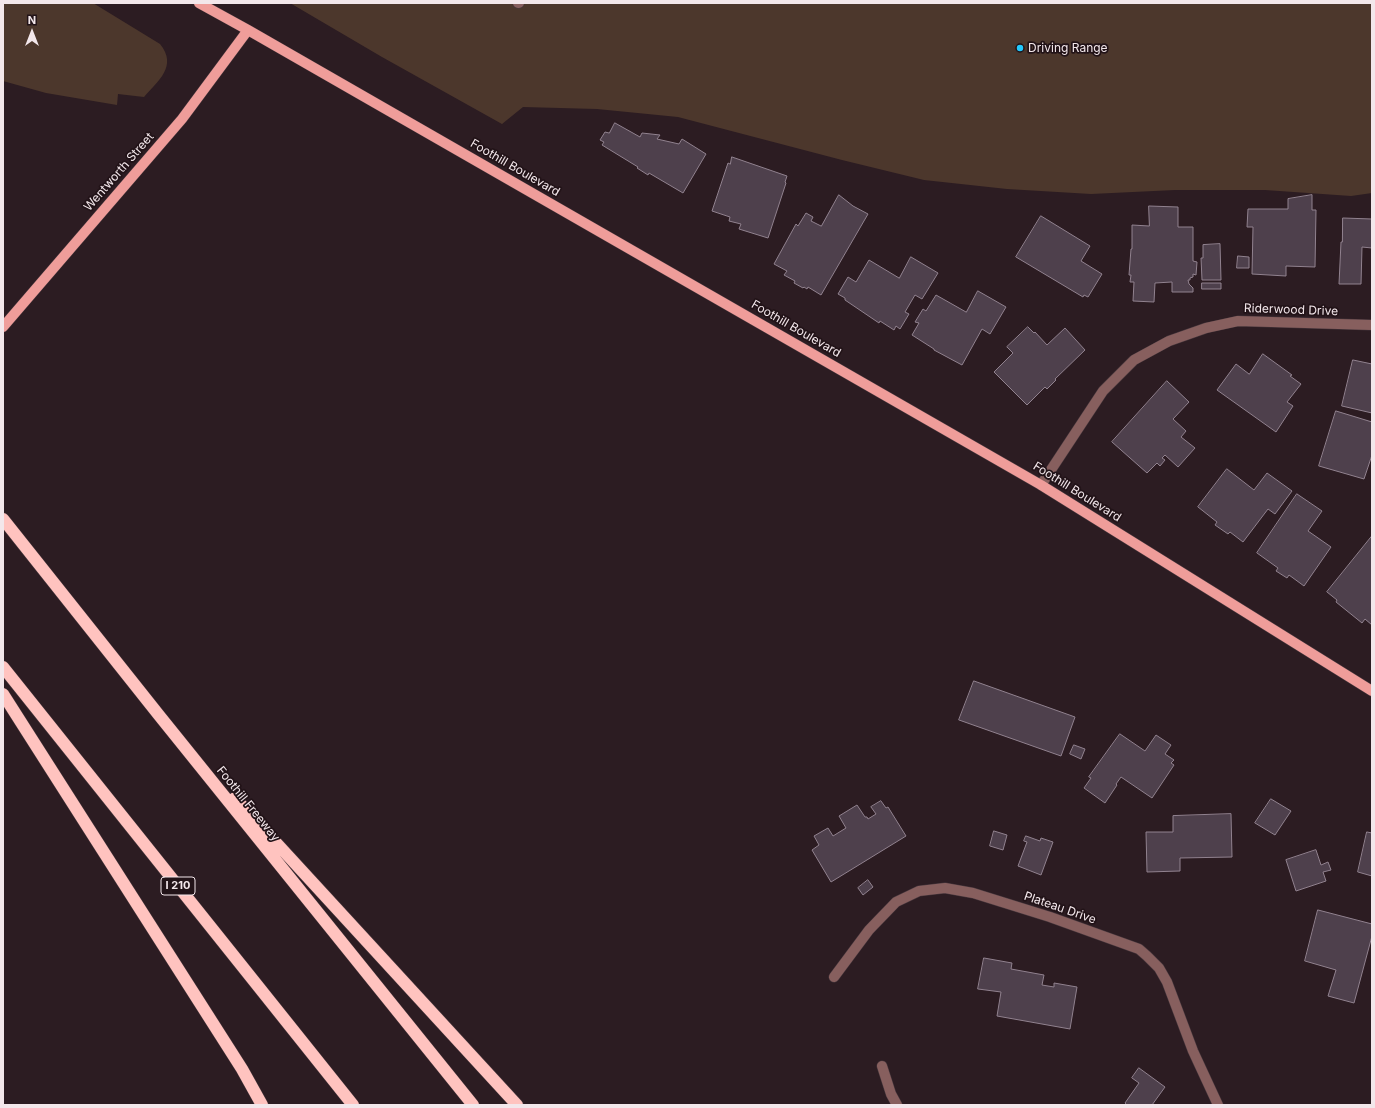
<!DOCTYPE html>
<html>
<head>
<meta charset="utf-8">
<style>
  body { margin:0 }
  #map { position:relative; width:1375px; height:1108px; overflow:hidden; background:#2c1c22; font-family:Inter,sans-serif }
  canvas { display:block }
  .frame { position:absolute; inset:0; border:4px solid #f3e7eb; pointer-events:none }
  .north { position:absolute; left:12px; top:12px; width:40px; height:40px; -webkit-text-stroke:3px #221318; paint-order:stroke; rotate:0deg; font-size:11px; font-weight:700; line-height:16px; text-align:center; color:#f3e7eb }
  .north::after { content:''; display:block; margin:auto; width:14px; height:18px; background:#f3e7eb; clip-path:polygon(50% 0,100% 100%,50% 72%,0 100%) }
</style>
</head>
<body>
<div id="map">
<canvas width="1375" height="1108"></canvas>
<div class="frame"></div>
<div class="north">N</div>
</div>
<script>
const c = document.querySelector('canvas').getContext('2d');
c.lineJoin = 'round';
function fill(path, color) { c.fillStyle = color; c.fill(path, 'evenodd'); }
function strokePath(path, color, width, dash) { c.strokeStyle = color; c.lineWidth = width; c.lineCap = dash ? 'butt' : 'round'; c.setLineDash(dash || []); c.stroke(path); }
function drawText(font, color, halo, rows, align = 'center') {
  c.font = font + ' Inter,sans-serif'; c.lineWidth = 3.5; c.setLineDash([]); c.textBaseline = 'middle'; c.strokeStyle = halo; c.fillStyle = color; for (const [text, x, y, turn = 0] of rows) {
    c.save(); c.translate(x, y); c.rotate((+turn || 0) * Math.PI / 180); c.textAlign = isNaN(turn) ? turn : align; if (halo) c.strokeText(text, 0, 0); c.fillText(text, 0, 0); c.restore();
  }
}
fill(new Path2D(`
  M3 3H93L160 44C178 66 158 81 144 97L118 94 117 105 46 93 3 81Z
  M290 3H1372V193L1351 196 1265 190H1175L1091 194 1007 189 924 180 842 160 678 117 597 109 523 107 502 124 382 57Z`), '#4c372c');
const building = new Path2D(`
  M615 123 640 137 642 133 660 135 657 139 679 144 682 139 706 154 683 193 649 173 648 175 637 168 638 167 602 145 604 142 600 140 605 132 609 133Z
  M732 157 787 176 785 182 786 183 768 238 739 229 741 224 729 221 730 217 712 211 728 163 730 164Z
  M839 195 853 206 868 214 821 295 808 287 807 289 804 287 803 288 794 283 795 281 784 275 787 271 774 264 796 224 798 226 806 213 813 217 811 221 821 226Z
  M1312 195V210H1316L1315 267 1286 266V276L1252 274 1253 227H1247L1248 209H1288V199Z
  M1149 206 1178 207V227H1193V261L1197 262 1196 275 1193 274V277L1190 278V280H1188L1189 284 1193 288V292H1172V282L1155 283 1154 302 1133 301 1134 282H1130L1131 275H1129L1131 249H1132V225L1149 226Z
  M1041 216 1090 246 1081 261 1102 274 1088 297 1084 295 1083 297 1016 257Z
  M1343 218 1372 219V248L1362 247 1361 284H1339L1341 242H1342Z
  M1220 244 1221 280H1202L1201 258H1203V245Z
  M1238 256 1249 257V268H1237Z
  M911 257 938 273 922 299 915 295 905 312 909 314 900 329 896 326 894 330 880 321 879 323 845 300V298L838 294 848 277 856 282 869 260 899 278Z
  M1202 283H1221V289H1202Z
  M978 291 1006 307 990 334 982 329 962 365 934 350V349L912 335 919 323 915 322 923 309 926 311 936 295 966 312Z
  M1028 327 1034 333 1035 332 1047 345 1065 328 1085 350 1055 379 1056 380 1047 389 1045 387 1027 405 994 372 1013 353 1007 347Z
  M1263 354 1292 375 1290 376 1301 384 1287 402 1293 406 1276 432 1217 390 1236 364 1249 374Z
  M1353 360 1372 364V413L1342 406Z
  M1167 381 1189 402 1173 419 1186 431 1181 437 1195 448 1178 467 1165 455 1162 458 1165 460 1160 466 1157 463 1147 473 1112 442Z
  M1336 411 1372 422V455L1364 479 1319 466Z
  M1227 469 1254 490 1267 473 1292 491 1275 514 1268 509 1243 542 1230 532 1228 534 1215 525 1217 522 1198 507Z
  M1297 494 1322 511 1308 531 1331 547 1304 586 1289 575 1287 578 1276 571 1278 568 1257 553Z
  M1372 536V625L1365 619 1362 623 1336 602 1337 600 1327 592Z
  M974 681 1075 717 1061 756 959 720Z
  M1120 734 1145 751 1156 735 1171 745 1165 754 1174 760 1171 763 1174 765 1152 798 1121 777 1116 784 1117 785 1105 803 1084 788 1091 778 1089 777Z
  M1074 745 1085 749 1081 759 1070 754Z
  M1271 799 1291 811 1275 835 1255 823Z
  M881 801 886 808 888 807 906 836 831 882 812 850 819 845 814 836 828 828 833 836 846 828 839 816 857 805 865 817H867L868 819 876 814 871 807Z
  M1231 814 1232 857 1180 858V871L1147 872 1146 832H1173V816Z
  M994 831 1007 835 1003 850 990 846Z
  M1367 832 1372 833V876L1358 872Z
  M1026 836 1040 841 1041 838 1053 842 1041 875 1018 866 1027 842 1024 841Z
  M1316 850 1321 865 1328 862 1331 870 1323 872 1326 881 1296 891 1286 860Z
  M868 880 873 887 863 895 858 888Z
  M1318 910 1372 924V936L1354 1003 1328 996 1336 970 1305 961Z
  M984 958 1012 963 1011 969 1044 975 1042 985 1054 987V983L1077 987 1070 1029 997 1016 1001 992 978 989Z
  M1139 1068 1165 1087 1152 1105H1127L1125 1103 1139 1083 1132 1078Z`);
fill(building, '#4e404c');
strokePath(building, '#91828f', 1);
const minor = new Path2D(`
  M518 3H519
  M1041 485 1103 391 1134 360 1169 341 1206 328 1238 321 1372 325
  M834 977 869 930 896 902 919 891 945 888 973 893 1050 917 1139 949 1147 956 1159 968 1167 982 1193 1051 1218 1105
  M882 1066 891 1094 897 1105`);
const major = new Path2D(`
  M199 3 248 30 1041 485 1372 691
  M3 327 182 119 248 30`);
const highway = new Path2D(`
  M3 519 158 714 473 1105
  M3 667 353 1105
  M3 694 242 1069 262 1105
  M235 798 517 1105`);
strokePath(minor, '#48383e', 11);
strokePath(major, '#48383e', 11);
strokePath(highway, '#48383e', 13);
strokePath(minor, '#875f5e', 10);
strokePath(major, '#ef9d9a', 10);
strokePath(highway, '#ffc3bf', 12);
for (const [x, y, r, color] of [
  [1020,48,4,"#22c9fd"]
]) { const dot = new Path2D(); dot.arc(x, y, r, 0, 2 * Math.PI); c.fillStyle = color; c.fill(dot); strokePath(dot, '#221318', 1.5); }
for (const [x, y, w] of [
  [178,886,34]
]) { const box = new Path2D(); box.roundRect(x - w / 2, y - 9, w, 18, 3); c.fillStyle = '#221318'; c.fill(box); strokePath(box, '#f3e7eb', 1); }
drawText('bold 11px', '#f3e7eb', null, [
  ["I 210",178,886]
]);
drawText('12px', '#f3e7eb', '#221318', [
  ["Driving Range",1028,48]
], 'left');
drawText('12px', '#f3e7eb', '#221318', [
  ["Foothill Boulevard",515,168,30],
  ["Wentworth Street",119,172,-49],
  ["Riderwood Drive",1291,310,2],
  ["Foothill Boulevard",796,329,30],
  ["Foothill Boulevard",1077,492,32],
  ["Foothill Freeway",248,804,51],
  ["Plateau Drive",1060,908,19]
]);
</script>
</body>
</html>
